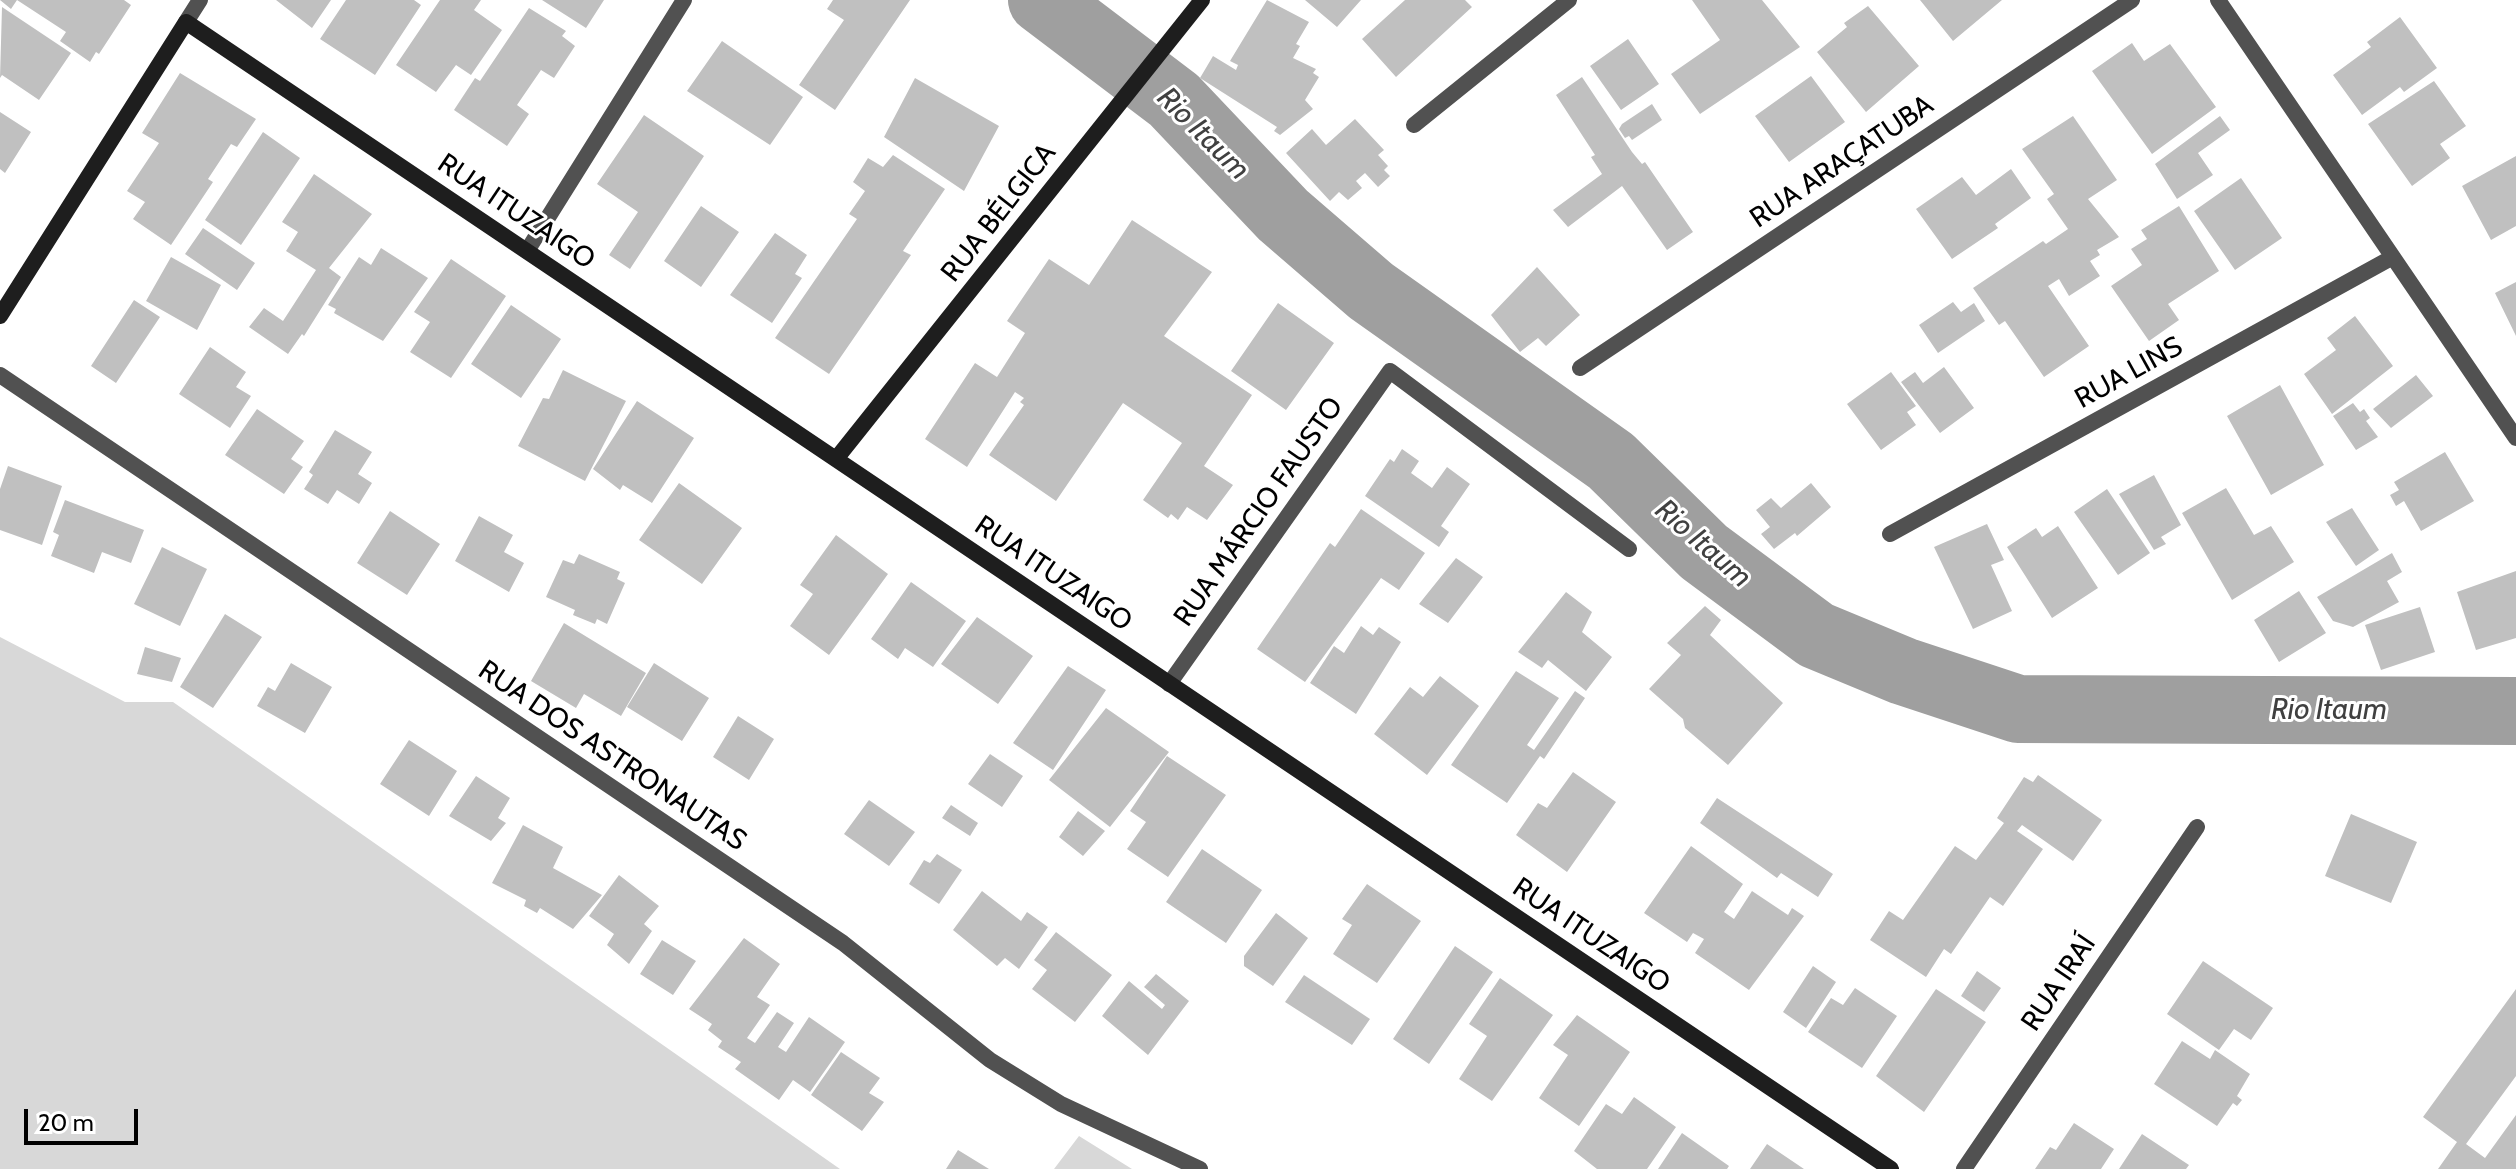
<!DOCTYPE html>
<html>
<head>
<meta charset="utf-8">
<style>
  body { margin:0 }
  #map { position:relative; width:2516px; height:1169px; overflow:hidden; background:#fff; font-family:Cabin,sans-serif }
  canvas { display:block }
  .scale { position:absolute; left:24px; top:1109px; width:114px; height:36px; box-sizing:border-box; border:4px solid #000; border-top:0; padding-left:10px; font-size:24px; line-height:28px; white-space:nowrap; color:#000; -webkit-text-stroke:6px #fff; paint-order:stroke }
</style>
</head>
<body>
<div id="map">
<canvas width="2516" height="1169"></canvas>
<div class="scale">20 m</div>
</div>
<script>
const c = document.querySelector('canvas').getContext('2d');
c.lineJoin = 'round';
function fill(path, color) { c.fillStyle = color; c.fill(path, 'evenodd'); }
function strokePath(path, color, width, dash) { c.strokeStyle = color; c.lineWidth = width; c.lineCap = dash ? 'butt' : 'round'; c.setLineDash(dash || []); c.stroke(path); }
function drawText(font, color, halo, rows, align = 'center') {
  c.font = font + ' Cabin,sans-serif'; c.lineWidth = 6; c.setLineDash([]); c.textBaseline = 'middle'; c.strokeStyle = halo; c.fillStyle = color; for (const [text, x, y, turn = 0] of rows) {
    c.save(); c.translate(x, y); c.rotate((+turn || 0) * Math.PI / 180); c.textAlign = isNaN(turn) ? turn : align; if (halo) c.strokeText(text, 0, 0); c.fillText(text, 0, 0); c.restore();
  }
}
fill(new Path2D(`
  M0 637 125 702H173L840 1169H0Z
  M1079 1136 1132 1169H1054Z`), '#d8d8d8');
strokePath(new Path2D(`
  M1042 0 1174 100 1283 215 1371 291 1611 461 1704 552 1816 635 1903 671 2018 709 2516 711`), '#9f9f9f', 68);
fill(new Path2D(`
  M0 0H124L131 5 99 54 96 52 90 62 60 41 66 32 17 0 11 9Z
  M276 0H331L312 28Z
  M346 0H414L421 5 375 75 320 39Z
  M440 0H481L474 10 502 30 471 75 456 65 436 92 396 65Z
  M542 0H604L586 28Z
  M833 0H910L835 110 799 85 844 20 827 9Z
  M1267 0 1309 22 1296 44 1300 46 1293 58 1316 69 1313 73 1319 77 1305 100 1313 109 1280 135 1274 131 1277 127 1200 78 1213 56 1236 70 1238 65 1230 61Z
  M1305 0H1361L1337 27Z
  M1405 0H1465L1472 7 1396 77 1362 39Z
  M1692 0H1762L1800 47 1700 114 1671 74 1720 40Z
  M1920 0H2002L1953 41Z
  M1868 6 1919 66 1866 112 1817 52 1847 27 1844 23Z
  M2 7 71 53 39 100 2 75 0 78Z
  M529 8 566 31 562 36 575 46 554 78 541 70 517 105 529 114 507 146 454 110 475 78 480 81Z
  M2400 17 2437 68 2404 92 2400 87 2362 115 2333 75 2371 47 2367 42Z
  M1628 39 1659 84 1621 110 1590 66Z
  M722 41 803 97 770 145 687 91Z
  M2132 43 2144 61 2170 44 2216 107 2152 154 2092 71Z
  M180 73 256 119 237 147 231 144 208 179 213 182 171 245 133 219 145 202 127 191 159 143 142 133Z
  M1811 76 1845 122 1789 162 1755 116Z
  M1582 77 1632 152 1642 164 1645 162 1693 232 1667 250 1622 186 1568 227 1553 210 1602 174 1591 157 1595 155 1556 95Z
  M915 78 999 126 964 191 884 137Z
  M2434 81 2466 126 2440 144 2450 158 2412 186 2368 124Z
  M1652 104 1662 120 1632 140 1629 136 1625 138 1619 129 1622 124Z
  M0 112 31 132 5 173 0 169Z
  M644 115 704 156 630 269 609 255 638 212 597 184Z
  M2073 116 2117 180 2088 199 2119 237 2097 250 2100 255 2090 261 2100 276 2069 296 2059 279 2048 286 2089 346 2044 377 2005 321 1999 325 1973 288 2043 241 2046 244 2068 229 2047 199 2054 194 2022 149Z
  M2220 116 2230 130 2198 153 2213 175 2177 199 2155 164Z
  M1355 119 1384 150 1378 155 1388 166 1384 170 1390 176 1378 187 1365 173 1356 181 1362 188 1348 200 1339 192 1330 201 1286 153 1312 129 1326 145Z
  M263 132 300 158 241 245 205 220Z
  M893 155 945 189 903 251 911 255 829 374 775 338 857 219 849 214 865 191 853 182 868 158 883 167Z
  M2516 156V226L2491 240 2462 186Z
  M2011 169 2031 198 1995 224 1998 228 1952 259 1916 209 1962 177 1976 195Z
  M314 174 372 214 329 268 341 277 304 336 302 334 288 354 249 327 264 308 283 321 316 270 286 251 298 232 282 222Z
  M2241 178 2282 238 2235 270 2194 211Z
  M701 206 739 232 701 287 664 261Z
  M2179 206 2219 271 2168 304 2179 320 2149 341 2111 286 2142 265 2131 249 2147 239 2141 230Z
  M1132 220 1212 272 1164 336 1252 395 1204 466 1233 485 1207 520 1187 507 1178 520 1171 514 1168 518 1143 500 1182 443 1123 403 1056 501 989 455 1024 405 1020 402 1024 398 1015 392 967 467 925 439 975 363 997 377 1025 333 1007 321 1049 259 1089 285Z
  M203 228 255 263 237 290 185 254Z
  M775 233 807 255 795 274 802 278 772 323 730 295Z
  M381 248 428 278 383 341 334 313 336 309 328 305 359 257 371 265Z
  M171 257 221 285 197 330 146 301Z
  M451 259 506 296 451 378 410 352 430 322 414 312Z
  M1537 267 1580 315 1546 346 1538 338 1520 352 1491 315Z
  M2516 282V336L2495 293Z
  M134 300 160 317 116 383 91 366Z
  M1953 302 1961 312 1974 303 1985 321 1938 353 1919 325Z
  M1278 303 1334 343 1286 410 1231 371Z
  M511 305 561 339 521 398 471 364Z
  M2355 316 2393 366 2332 414 2304 374 2336 350 2327 338Z
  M210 347 246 372 236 387 251 396 230 428 179 394Z
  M1944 367 1974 408 1940 433 1901 382 1915 372 1923 383Z
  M563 370 626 401 585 481 518 446 543 398 549 399Z
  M1891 372 1916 406 1907 412 1916 425 1881 450 1847 404Z
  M2416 375 2433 396 2391 428 2373 409Z
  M2280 385 2324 465 2271 495 2227 416Z
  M637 401 694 438 652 503 623 485 620 490 593 469Z
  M2353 403 2360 412 2364 409 2370 418 2366 421 2378 437 2356 450 2333 416Z
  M257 409 304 441 291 459 303 467 284 494 225 455Z
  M335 430 372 452 358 474 372 483 359 504 337 490 328 504 304 489 313 475 309 472Z
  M1402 449 1419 461 1411 473 1432 488 1447 467 1470 484 1441 526 1449 532 1439 547 1365 496 1390 459 1394 462Z
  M2445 452 2474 501 2421 531 2404 501 2396 506 2390 495 2399 490 2394 482Z
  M8 466 62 486 42 545 0 530V489Z
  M2154 475 2181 525 2161 537 2166 544 2154 550 2119 494Z
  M679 483 742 528 702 584 639 540Z
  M1811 483 1831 507 1797 536 1795 533 1774 549 1761 534 1770 527 1756 510 1771 498 1781 508Z
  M2226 488 2254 535 2271 526 2294 562 2232 600 2182 513Z
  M2107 489 2150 553 2118 575 2074 512Z
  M65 500 144 530 131 563 102 552 94 573 51 556 59 535 53 532Z
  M2352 508 2379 550 2356 566 2326 522Z
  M1361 509 1425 553 1399 590 1381 578 1305 682 1257 649 1330 543 1335 547Z
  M390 511 440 544 407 595 357 563Z
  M479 516 513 535 504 552 524 563 509 592 455 561Z
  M1987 524 2004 560 1991 565 2012 611 1973 629 1934 547Z
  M2058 526 2098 588 2052 618 2007 547 2036 528 2042 537Z
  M836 535 888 574 829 655 790 626 813 594 800 585Z
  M162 547 207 569 180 626 134 604Z
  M2392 553 2402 572 2387 581 2399 602 2353 627 2333 621 2317 597Z
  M579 554 620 572 617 579 625 583 607 624 597 619 595 624 573 615 575 610 546 597 563 560 574 564Z
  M1456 558 1483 577 1448 623 1419 604Z
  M2516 571V638L2476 650 2457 592Z
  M911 582 966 621 933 667 905 648 898 659 871 639Z
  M2299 591 2326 633 2279 662 2254 620Z
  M1566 592 1592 612 1582 632 1612 657 1586 691 1548 660 1542 668 1518 652Z
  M1705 606 1721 620 1710 635 1783 703 1728 765 1685 728 1683 719 1649 689 1681 655 1667 643Z
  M2420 607 2435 652 2381 670 2365 625Z
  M225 614 262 637 213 708 180 687Z
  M977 617 1033 656 998 704 941 664Z
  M564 623 646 673 621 716 584 694 576 708 531 681Z
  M1361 626 1373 635 1379 627 1401 642 1356 714 1310 683 1334 646 1344 653Z
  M145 647 181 658 172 682 137 674Z
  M291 663 332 687 305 733 257 706 268 687 275 691Z
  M654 663 709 698 682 741 627 707Z
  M1068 666 1106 690 1053 770 1013 743Z
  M1516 671 1559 698 1527 745 1534 750 1575 691 1585 698 1544 759 1540 756 1507 803 1451 765Z
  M1440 676 1479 706 1427 775 1374 734 1410 687 1423 697Z
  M1106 708 1169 752 1110 827 1049 780Z
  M738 716 774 739 749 780 713 757Z
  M409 740 457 771 429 816 380 784Z
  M990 754 1023 776 1002 807 968 784Z
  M1167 756 1226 795 1168 877 1127 849 1146 822 1130 811Z
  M1573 772 1616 802 1567 872 1516 835 1538 803 1547 808Z
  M2038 775 2102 820 2073 861 2022 825 2017 831 2043 849 2003 906 1990 897 1951 954 1944 949 1926 977 1870 940 1889 911 1903 920 1955 846 1976 860 2004 823 1997 818 2024 777 2033 782Z
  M476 776 510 798 498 818 506 823 491 841 449 816Z
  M1717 798 1833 874 1818 897 1781 873 1777 878 1700 823Z
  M869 800 915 832 889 866 844 834Z
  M951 805 978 823 970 836 942 818Z
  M1078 811 1105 831 1083 856 1059 837Z
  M2351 814 2417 842 2391 903 2325 876Z
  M523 825 563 847 553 868 602 895 573 929 540 908 537 913 524 906 526 900 492 883Z
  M1691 846 1743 884 1724 912 1734 919 1752 891 1788 915 1792 908 1804 916 1749 990 1695 953 1704 939 1693 933 1687 942 1644 913Z
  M1202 849 1262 890 1226 943 1166 902Z
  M937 854 962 870 939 904 909 884 924 860 930 863Z
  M619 875 659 906 644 924 652 931 629 964 607 945 614 934 589 916Z
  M1367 884 1421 921 1377 983 1333 954 1352 925 1342 919Z
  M982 891 1021 921 1027 912 1048 927 1019 969 1005 958 997 966 953 930Z
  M1276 913 1308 938 1273 986 1244 966V956Z
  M1056 932 1112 975 1075 1022 1032 989 1047 970 1034 960Z
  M744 938 780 964 757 997 770 1005 747 1038 755 1043 777 1012 794 1023 778 1047 786 1052 809 1017 845 1042 810 1092 793 1080 779 1100 735 1069 741 1062 718 1047 722 1041 708 1030 712 1024 689 1009Z
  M662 940 696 961 673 995 640 974Z
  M1455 946 1493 972 1429 1064 1393 1039Z
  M2203 961 2273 1008 2251 1040 2234 1029 2219 1050 2167 1014Z
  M1813 966 1836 982 1806 1028 1783 1012Z
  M1977 971 2001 988 1984 1012 1961 996Z
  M1156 974 1189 1001 1148 1055 1102 1016 1129 981 1162 1009 1165 1005 1144 987Z
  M1304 975 1370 1019 1352 1045 1285 1002Z
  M1500 978 1553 1015 1492 1101 1459 1079 1487 1036 1469 1024Z
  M1855 988 1897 1016 1862 1068 1808 1032 1831 998 1843 1005Z
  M1936 989 1986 1022 1924 1112 1876 1076Z
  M2516 989V1076L2466 1144 2485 1158 2516 1115V1169H2438L2457 1142 2423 1117Z
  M1577 1015 1630 1052 1579 1126 1539 1098 1568 1055 1553 1045Z
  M2182 1041 2210 1059 2215 1050 2250 1074 2237 1096 2242 1100 2237 1106 2233 1103 2217 1126 2154 1084Z
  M841 1052 880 1078 869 1093 884 1102 862 1131 811 1095Z
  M1634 1097 1676 1127 1647 1169H1597L1574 1151 1606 1104 1622 1114Z
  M2074 1123 2114 1149 2101 1169H2035L2050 1147 2056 1150Z
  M1682 1133 1729 1166 1727 1169H1658Z
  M2142 1134 2189 1165 2186 1169H2119Z
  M1767 1144 1804 1169H1750Z
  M958 1150 989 1169H946Z`), '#c0c0c0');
strokePath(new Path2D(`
  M2218 0 2516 438
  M186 22 200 0
  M1414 125 1569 0
  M527 251 684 0
  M1580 368 2132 0
  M0 375 843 943 990 1060 1061 1104 1200 1169
  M1890 534 2393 257
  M1169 684 1390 371 1629 549
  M1964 1169 2197 827`), '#515151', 16);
strokePath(new Path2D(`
  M0 316 186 22 1891 1169
  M836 459 1202 0`), '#1e1e1e', 16);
drawText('28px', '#000', '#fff', [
  ["RUA ARAÇATUBA",1842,162,-34],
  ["RUA ITUZAIGO",516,212,34],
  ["RUA BÉLGICA",999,213,-52],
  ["RUA LINS",2129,373,-29],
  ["RUA MÁRCIO FAUSTO",1259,512,-55],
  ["RUA ITUZAIGO",1053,574,34],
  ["RUA DOS ASTRONAUTAS",612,756,34],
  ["RUA ITUZAIGO",1591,936,34],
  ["RUA IRAÍ",2059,983,-56]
]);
drawText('italic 30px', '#404040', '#fff', [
  ["Rio Itaum",1203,134,45],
  ["Rio Itaum",1703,544,41],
  ["Rio Itaum",2329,710]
]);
</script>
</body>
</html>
